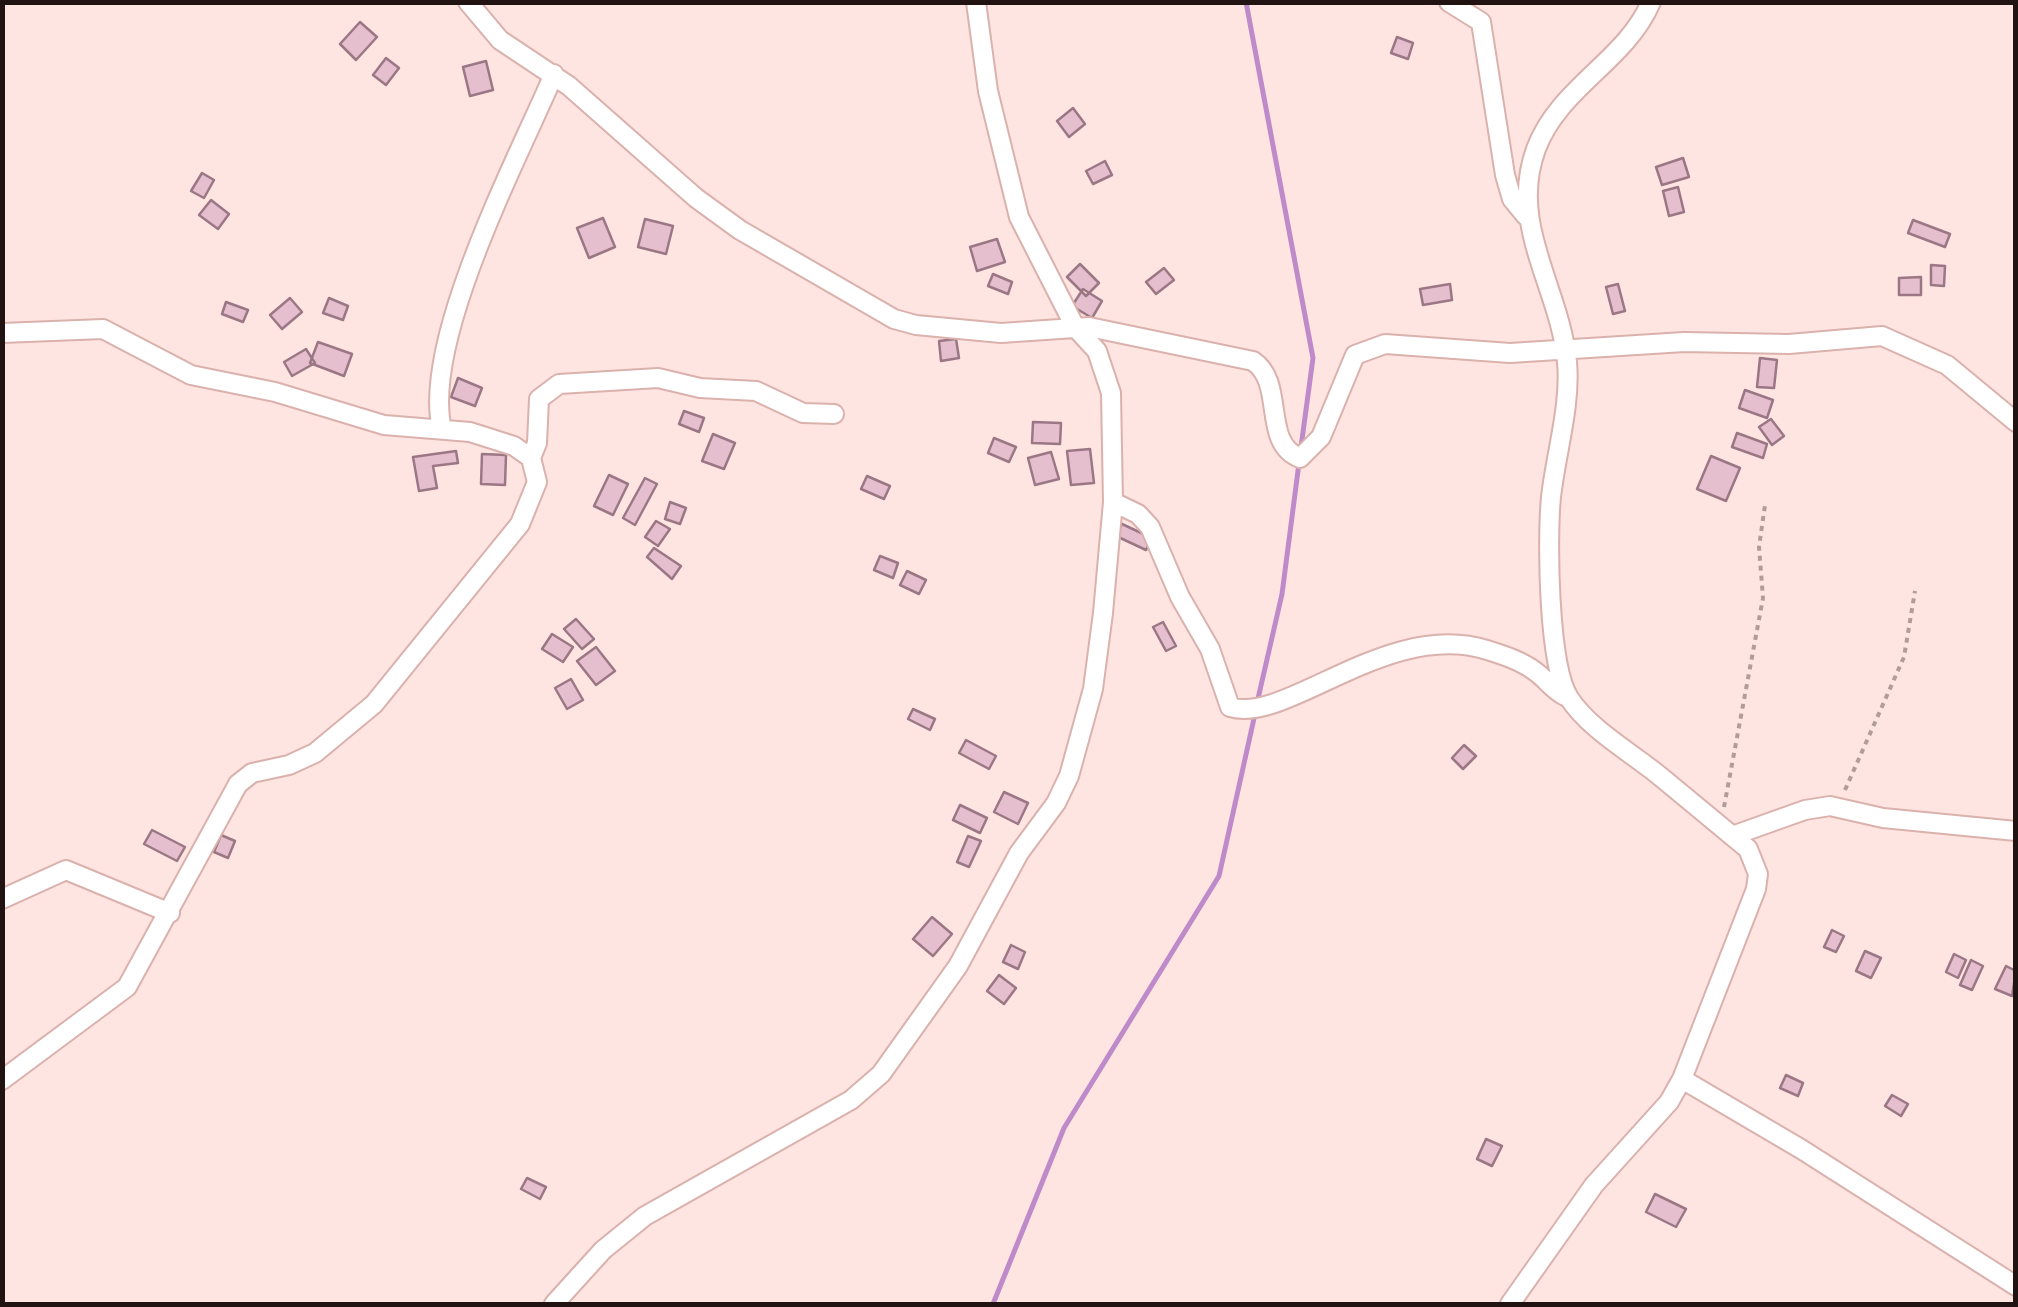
<!DOCTYPE html>
<html>
<head>
<meta charset="utf-8">
<style>
  body { margin:0 }
  #map { position:relative; width:2018px; height:1307px; overflow:hidden; background:#fee5e1; font-family:"Sofia Sans Condensed",sans-serif }
  canvas { display:block }
  .frame { position:absolute; inset:0; border:5px solid #211311; pointer-events:none }
</style>
</head>
<body>
<div id="map">
<canvas width="2018" height="1307"></canvas>
<div class="frame"></div>
</div>
<script>
const c = document.querySelector('canvas').getContext('2d');
c.lineJoin = 'round';
function strokePath(path, color, width, dash) { c.strokeStyle = color; c.lineWidth = width; c.lineCap = dash ? 'butt' : 'round'; c.setLineDash(dash || []); c.stroke(path); }
function fill(path, color) { c.fillStyle = color; c.fill(path, 'evenodd'); }
strokePath(new Path2D(`
  M1246 2 1313 358 1301 447
  M1257 703 1282 594 1299 463
  M993 1304 1064 1128 1219 876 1255 714`), '#be8ac9', 5);
const building = new Path2D(`
  M360 22 377 37 356 60 340 44Z
  M1397 37 1413 43 1408 59 1391 53Z
  M386 58 399 68 386 85 373 75Z
  M486 61 493 90 470 96 463 67Z
  M1073 108 1085 124 1069 137 1057 121Z
  M1683 158 1689 177 1662 185 1656 167Z
  M1105 161 1112 175 1093 184 1086 171Z
  M202 173 214 180 204 198 191 191Z
  M1678 187 1684 212 1669 216 1663 191Z
  M211 200 229 214 218 229 199 215Z
  M603 218 615 247 589 258 577 228Z
  M645 219 673 226 666 254 638 247Z
  M1913 220 1950 234 1945 247 1908 233Z
  M997 239 1005 262 977 271 970 247Z
  M1080 264 1099 283 1086 296 1067 277Z
  M1931 265 1945 266 1944 286 1931 285Z
  M1164 268 1174 280 1156 294 1146 282Z
  M993 274 1012 282 1008 294 988 286Z
  M1921 277V295H1899V278Z
  M1450 284 1452 300 1423 305 1420 289Z
  M1618 284 1625 311 1613 314 1606 287Z
  M1083 289 1102 301 1092 318 1072 306Z
  M290 298 302 312 282 329 270 315Z
  M329 298 348 306 343 320 323 313Z
  M226 302 248 310 243 322 222 314Z
  M956 339 959 358 941 361 939 341Z
  M318 342 352 354 344 376 310 363Z
  M306 349 315 363 292 376 284 362Z
  M1760 358 1777 360 1774 388 1757 387Z
  M458 378 482 388 475 406 451 397Z
  M1745 390 1773 400 1767 418 1739 408Z
  M684 411 704 418 699 432 679 424Z
  M1771 419 1784 436 1772 445 1759 427Z
  M1033 422 1061 423 1060 444 1032 443Z
  M1737 433 1767 444 1763 458 1732 447Z
  M713 434 735 443 724 469 702 461Z
  M994 438 1016 447 1009 462 988 453Z
  M1090 449 1094 483 1071 485 1067 451Z
  M456 451 458 463 433 466 437 488 419 491 413 457Z
  M1051 452 1059 479 1035 485 1028 458Z
  M482 454 506 455 505 485 481 484Z
  M1711 456 1740 468 1726 501 1697 489Z
  M609 475 628 484 613 515 594 506Z
  M867 476 890 486 884 499 861 489Z
  M645 478 657 484 635 525 623 518Z
  M670 502 686 508 680 524 665 519Z
  M656 521 670 529 658 546 645 537Z
  M1122 524 1152 538 1146 550 1116 536Z
  M654 548 681 566 672 579 647 557Z
  M880 556 898 563 893 578 874 570Z
  M907 571 926 580 919 594 900 585Z
  M576 619 594 639 582 649 564 629Z
  M1163 622 1176 646 1166 651 1153 627Z
  M552 634 573 647 563 662 542 649Z
  M596 647 615 671 596 685 577 661Z
  M571 679 583 700 567 709 555 688Z
  M913 709 935 719 930 730 908 719Z
  M966 740 996 756 989 769 959 753Z
  M1464 745 1476 756 1463 769 1452 758Z
  M1004 792 1028 803 1018 824 994 812Z
  M960 805 987 818 980 833 953 820Z
  M152 830 185 847 177 861 144 844Z
  M221 835 235 841 228 858 214 852Z
  M968 836 981 841 969 867 957 862Z
  M932 917 952 934 933 956 913 939Z
  M1832 930 1844 936 1836 952 1824 947Z
  M1011 945 1025 952 1018 969 1003 962Z
  M1865 951 1881 958 1871 978 1856 971Z
  M1954 954 1966 960 1958 978 1946 972Z
  M1971 960 1983 966 1972 990 1960 985Z
  M2006 966 2016 971 2012 996 1995 989Z
  M999 975 1016 988 1004 1004 987 991Z
  M1786 1075 1803 1083 1798 1096 1780 1088Z
  M1892 1095 1908 1104 1901 1116 1885 1106Z
  M1486 1139 1502 1146 1492 1166 1477 1159Z
  M527 1178 546 1187 540 1199 521 1189Z
  M1655 1194 1686 1209 1676 1227 1646 1212Z`);
fill(building, '#e6bfce');
strokePath(building, '#9b7785', 2.5);
const minor = new Path2D(`
  M468 2 500 40 569 86 696 198 740 230 894 319 916 325 1001 333 1089 327 1253 361C1286 383 1261 443 1300 458L1321 437 1355 355 1385 344 1510 353 1684 342 1789 344 1882 336 1947 365 2016 422
  M1449 2 1481 22 1505 175 1512 199 1526 216
  M2 333 103 329 191 375 275 392 384 425 470 432 514 446 531 458 537 482 520 524 374 704 315 753 289 765 252 773 238 784 127 987 2 1080
  M442 429C421 342 518 158 554 74
  M531 458 537 443 539 399 559 384 658 378 700 388 756 391 803 413 834 414
  M1113 502 1138 514 1150 527 1180 597 1210 649 1230 707C1286 725 1387 619 1487 650 1503 655 1522 661 1536 672 1546 679 1553 690 1565 696
  M1732 836 1805 810 1830 806 1883 818 2016 831
  M2 899 66 870 170 913
  M1682 1079 1801 1149 2016 1286
  M554 1304 603 1250 645 1216 851 1100 881 1074 958 966 1019 853 1056 803 1069 776 1093 689 1103 613 1113 502 1111 393 1097 351 1075 327 1019 217 988 91 976 2
  M1510 1304 1594 1185 1669 1102 1682 1079 1756 889 1758 874 1748 849C1719 825 1690 801 1661 777 1632 753 1590 730 1569 698 1548 665 1547 538 1551 497 1556 453 1571 405 1567 362 1560 288 1508 225 1536 149 1559 87 1626 61 1651 2`);
strokePath(minor, '#dab1ac', 22);
strokePath(new Path2D(`
  M2012 2 2016 4
  M1845 790 1904 657 1915 591
  M1724 807 1763 598 1759 547 1765 505`), '#b19c99', 4, [5, 5]);
strokePath(minor, '#fff', 18);
</script>
</body>
</html>
